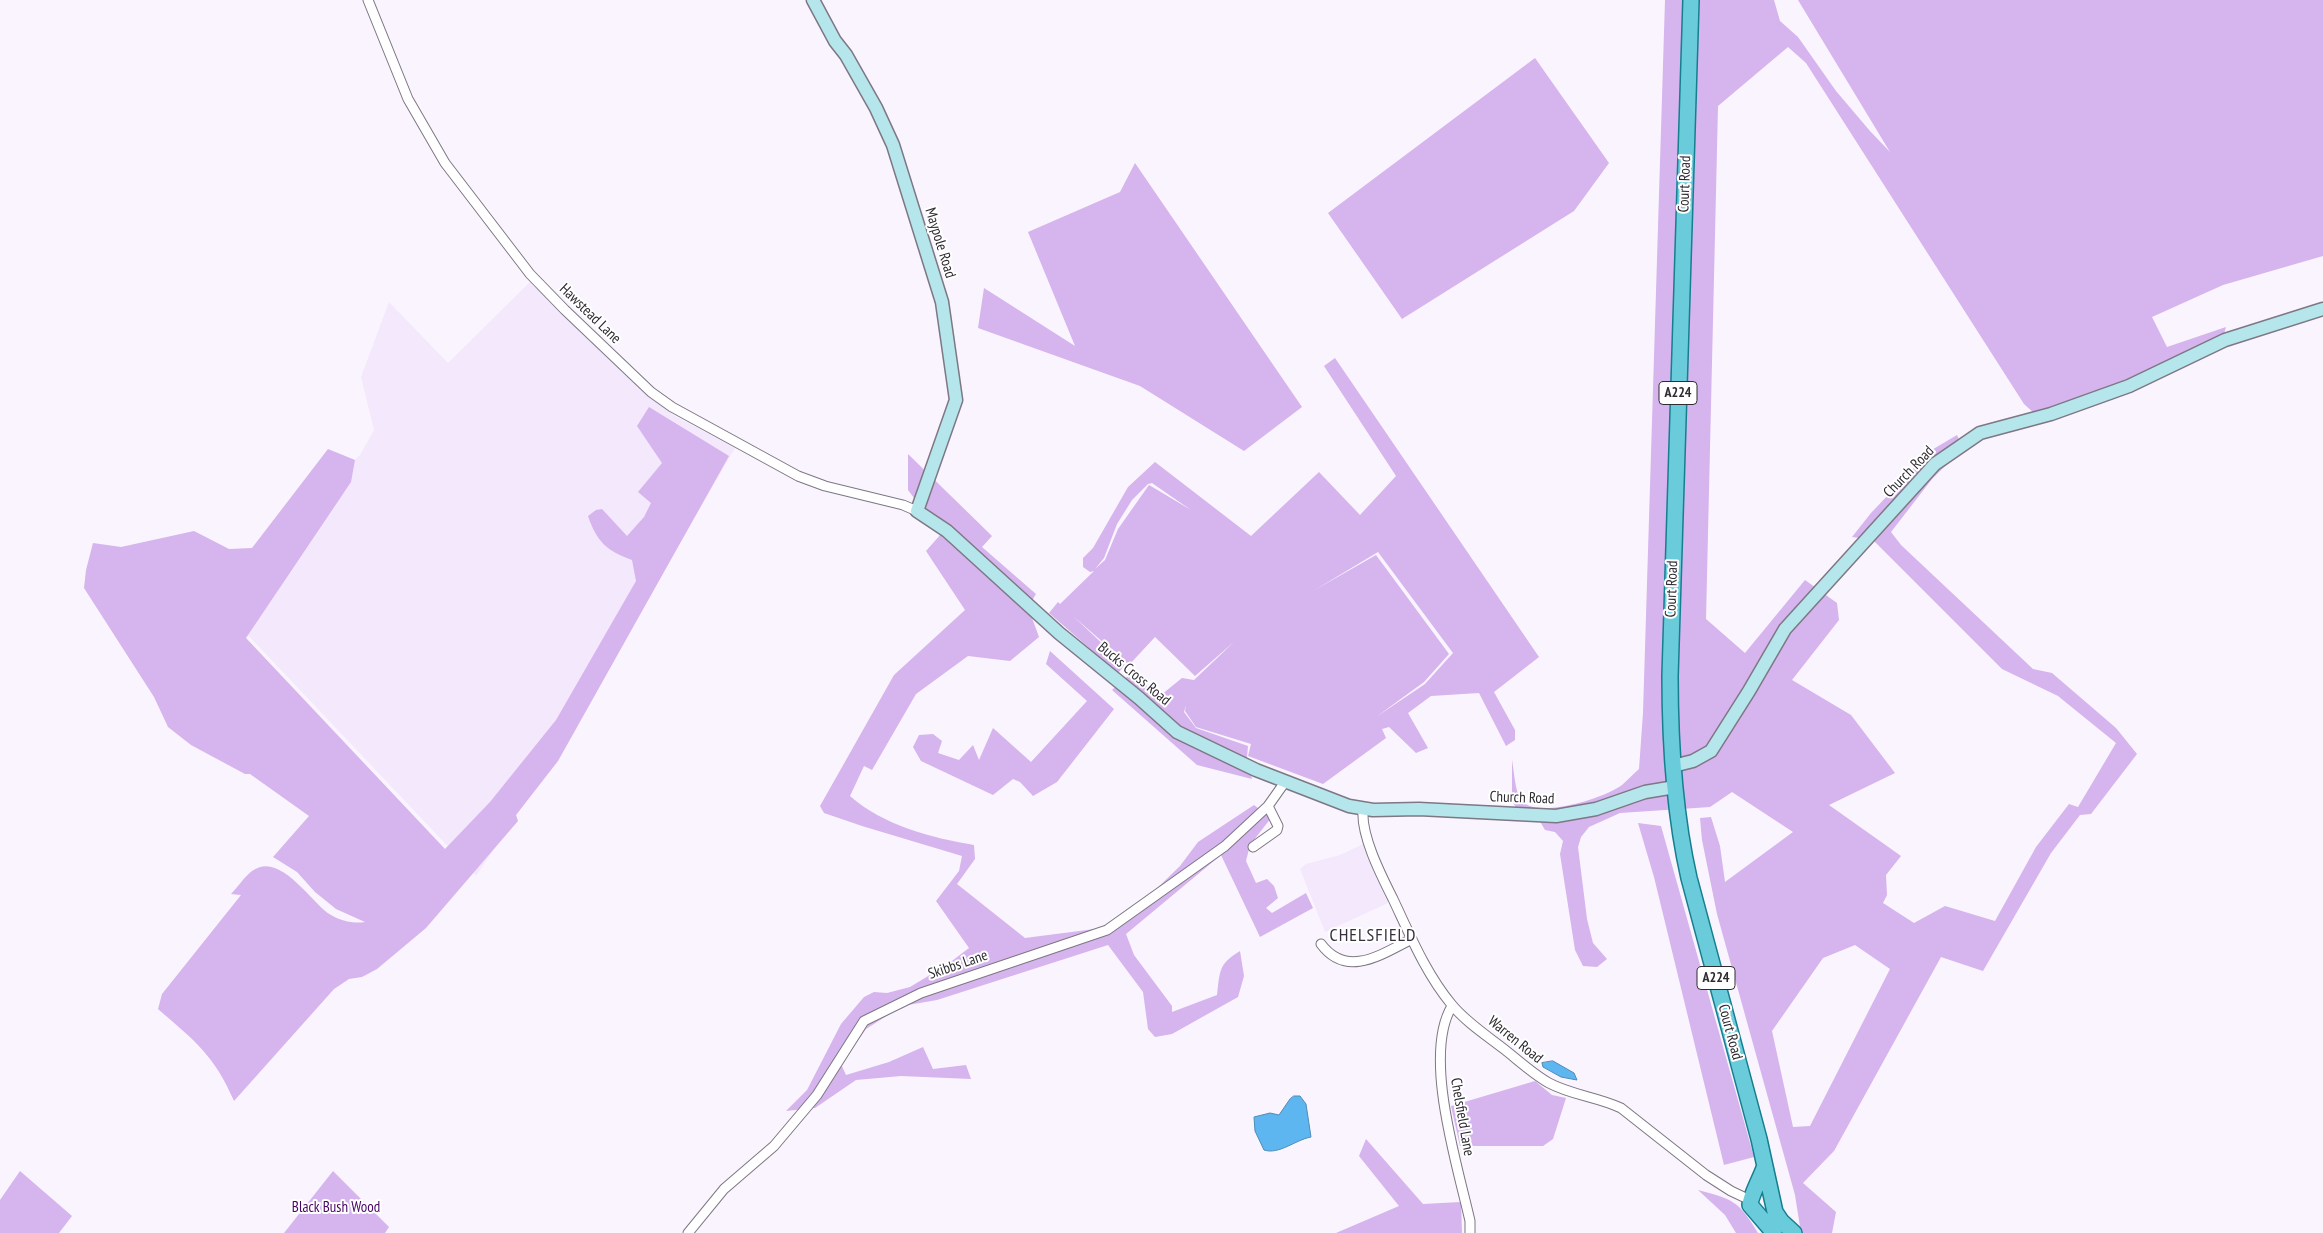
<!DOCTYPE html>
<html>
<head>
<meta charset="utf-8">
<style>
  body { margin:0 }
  canvas { display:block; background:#f9f4fd }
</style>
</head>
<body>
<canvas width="2323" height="1233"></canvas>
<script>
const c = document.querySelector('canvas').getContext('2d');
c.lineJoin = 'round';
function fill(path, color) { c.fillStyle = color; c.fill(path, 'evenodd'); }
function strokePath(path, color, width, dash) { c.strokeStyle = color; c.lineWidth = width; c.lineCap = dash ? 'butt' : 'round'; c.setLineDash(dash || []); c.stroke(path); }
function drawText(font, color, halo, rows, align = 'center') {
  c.font = font + ' "PT Sans Narrow",sans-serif'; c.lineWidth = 4; c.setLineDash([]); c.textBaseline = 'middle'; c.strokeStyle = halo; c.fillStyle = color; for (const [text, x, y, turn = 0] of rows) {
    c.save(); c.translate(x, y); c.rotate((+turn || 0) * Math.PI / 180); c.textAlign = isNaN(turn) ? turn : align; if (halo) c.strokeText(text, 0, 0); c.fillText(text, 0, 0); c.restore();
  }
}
fill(new Path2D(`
  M530 282 643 392 673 415 735 448 563 745 476 876 210 595 360 455 374 430 361 377 389 302 448 363Z
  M1363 844 1388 903 1325 932 1300 869 1306 864 1340 855Z`), '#f4e8fd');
fill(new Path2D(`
  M1665 0H1774L1780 21 1798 37 1836 91 1870 131 1890 152 1798 0H2323V256L2223 285 2152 317 2167 347 2226 327 2224 334 2134 377 2035 414 2024 404 1806 63 1788 47 1718 106 1706 619 1745 653 1805 580 1837 603 1839 620 1792 680 1851 715 1895 773 1829 805 1901 856 1886 875 1887 895 1883 903 1914 923 1945 906 1995 921 2036 847 2069 804 2078 807 2116 743 2058 696 2002 669 1873 540 1852 537 1871 513 1930 451 1957 435 1963 448 1932 479 1891 532 1901 545 2033 669 2052 673 2116 728 2137 754 2091 814 2080 815 2051 853 1983 971 1941 957 1834 1151 1803 1183 1836 1212 1832 1233H1801L1795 1195 1717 914 1702 840 1700 818 1711 817 1720 846 1725 882 1793 832 1732 792 1710 807 1620 813 1589 827 1581 837 1578 847 1587 919 1593 943 1607 959 1597 967 1583 966 1575 950 1560 854 1563 841 1555 832 1545 830 1538 818 1518 812 1512 800V760C1514 771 1515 789 1520 799 1534 821 1605 798 1622 785 1628 780 1633 774 1639 769L1643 713ZM1855 945 1890 969 1810 1126 1793 1127 1772 1031 1823 958Z
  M1535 58 1609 163 1574 211 1402 319 1328 213Z
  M1135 163 1302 407 1244 451 1140 386 978 328 984 288 1075 346 1028 232 1120 192Z
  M1335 358 1539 657 1494 692 1515 730V740L1506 746 1479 693 1431 696 1408 713 1428 748 1416 753 1389 727 1382 729 1386 738 1323 784 1248 756 1251 744 1196 727 1185 711 1186 705 1184 712 1196 728 1248 746 1247 757 1252 779 1197 765 1112 690 1130 674 1161 695 1182 678 1194 680 1235 641 1195 676 1155 637 1129 665 1073 616 1125 665 1118 673 1049 613 1058 602 1060 604 1094 571 1090 572 1083 567V558L1093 548 1128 487 1155 462 1251 536 1319 472 1360 515 1396 476 1324 366ZM1152 483 1191 510 1149 485 1118 529 1105 560 1095 569 1104 558 1117 524 1132 500 1148 484ZM1378 552 1453 653 1425 684 1376 717 1424 682 1449 654 1376 555 1313 591Z
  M649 407 729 456 558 761 516 815 518 821 426 928 377 969 362 977 349 979 334 989 234 1101C215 1056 194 1040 158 1009L162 994 241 895 231 894C238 887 244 877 252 871 280 850 311 903 331 915 341 921 354 924 365 922L336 909 315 892 297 872 273 857 309 816 250 774H245L191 745 168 727 154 697 84 588 86 570 93 543 121 547 194 531 229 549 252 548 328 449 355 460 351 482 246 638 445 849 490 802 556 720 636 581 632 560C607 551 597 542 588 516L596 510 602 509 627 536 644 517 651 503 638 492 662 463 637 426Z
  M908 454 992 536 982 547 1036 594 1028 607 1039 637 1010 661 968 656 916 694 872 770 864 766 850 796C883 825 931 838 974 845L975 859 957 884 1025 938 1118 926 1180 866 1198 842 1254 805 1271 818 1250 845 1246 861 1256 883 1267 879 1274 886 1278 898 1266 908 1272 913 1306 893 1313 908 1260 937 1221 855 1126 934 1134 955 1172 1006V1012L1217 995C1220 972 1218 964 1240 951L1244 976 1238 997 1172 1034 1155 1037 1148 1029 1143 992 1108 945 937 1000 902 1006 866 1029 841 1064 846 1075 889 1062 923 1047 933 1069 966 1065 971 1079 901 1076 856 1080 815 1108 786 1111 807 1090 841 1024 864 997 874 992 887 993 910 987 948 964 969 948 936 901 959 871 962 856 862 826 824 813 820 806 894 675 965 610 926 551 941 534 908 490Z
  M1050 651 1114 709 1057 782 1033 796 1020 782 1013 779 993 795 921 761 913 747 919 735 933 734 942 741 938 753 959 760 973 745 979 760 993 728 1031 762 1087 701 1046 664Z
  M1638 823 1661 826 1754 1157 1724 1165 1654 877Z
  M1535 1081 1552 1095 1566 1098 1553 1139 1543 1146H1460L1451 1106Z
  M1366 1139 1423 1204 1461 1202 1462 1233H1336L1399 1206 1359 1156Z
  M20 1171 72 1216 59 1233H0V1200Z
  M333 1171 389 1227 385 1233H284Z
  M1698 1190C1734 1200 1738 1200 1758 1233H1736L1725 1215Z`), '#d6b4ee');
const water = new Path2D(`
  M1553 1061 1574 1073 1577 1080 1561 1077 1543 1067 1542 1063Z
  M1294 1096H1300L1306 1104 1311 1137C1295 1140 1279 1155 1264 1150L1255 1131 1254 1117 1270 1113 1279 1115 1290 1099Z`);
fill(water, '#5db6ef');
strokePath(water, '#4f8cb6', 1);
const street = new Path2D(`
  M368 0 408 99 445 163 530 274 565 310 651 392 672 407 798 476 825 486 903 505 917 511
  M1363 810C1361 836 1381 875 1393 899 1410 935 1426 974 1452 1005 1466 1022 1486 1035 1504 1049 1518 1060 1533 1074 1549 1083 1571 1095 1598 1097 1621 1108L1706 1175 1731 1191 1750 1200
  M1253 847 1277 830 1278 826 1268 806
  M1321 944C1347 979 1382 954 1412 939
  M1452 1006C1422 1055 1458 1167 1470 1221V1233
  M688 1233 724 1189 774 1146 817 1095 864 1021 921 993 1107 930 1225 846 1268 806 1285 782`);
const secondary = new Path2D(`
  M813 0 835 41 846 55 876 108 893 145 942 302 956 400 917 511 947 531 1059 633 1139 698 1177 732 1256 770 1349 806 1373 810 1419 809 1556 816 1596 809 1645 792 1675 787
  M1673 766 1693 761 1711 751 1749 691 1785 629 1935 464 1980 433 2051 414 2129 386 2225 340 2323 309`);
const primary = new Path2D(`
  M1691 0 1670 676C1670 744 1674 812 1689 878L1759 1139 1775 1212 1781 1221 1794 1233
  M1764 1168C1761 1177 1750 1197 1750 1205L1774 1233`);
strokePath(street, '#7e7784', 11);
strokePath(secondary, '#7e7784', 15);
strokePath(primary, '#157e8f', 18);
strokePath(street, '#fff', 9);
strokePath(secondary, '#b5e6ec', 12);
strokePath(primary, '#6accda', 15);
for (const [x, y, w] of [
  [1678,393,38],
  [1716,978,38]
]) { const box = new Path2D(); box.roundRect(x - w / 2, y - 11.5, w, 23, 4); c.fillStyle = '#fff'; c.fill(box); strokePath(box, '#2e2b31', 1); }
drawText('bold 14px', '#2e2b31', null, [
  ["A224",1678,393],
  ["A224",1716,978]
]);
drawText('15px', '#2e2b31', '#fff', [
  ["Court Road",1685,184,-88],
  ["Maypole Road",940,243,73],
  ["Hawstead Lane",590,314,44],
  ["Church Road",1909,472,-46],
  ["Court Road",1672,589,-88],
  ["Bucks Cross Road",1134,674,40],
  ["Church Road",1522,798,2],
  ["Skibbs Lane",958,965,-19],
  ["Court Road",1730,1032,75],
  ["Warren Road",1515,1040,39],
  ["Chelsfield Lane",1462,1117,80]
]);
drawText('15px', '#470565', '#fff', [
  ["Black Bush Wood",336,1208]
]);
c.letterSpacing = '1px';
drawText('18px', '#36303b', '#fff', [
  ["CHELSFIELD",1373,936]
]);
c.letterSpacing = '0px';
</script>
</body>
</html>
